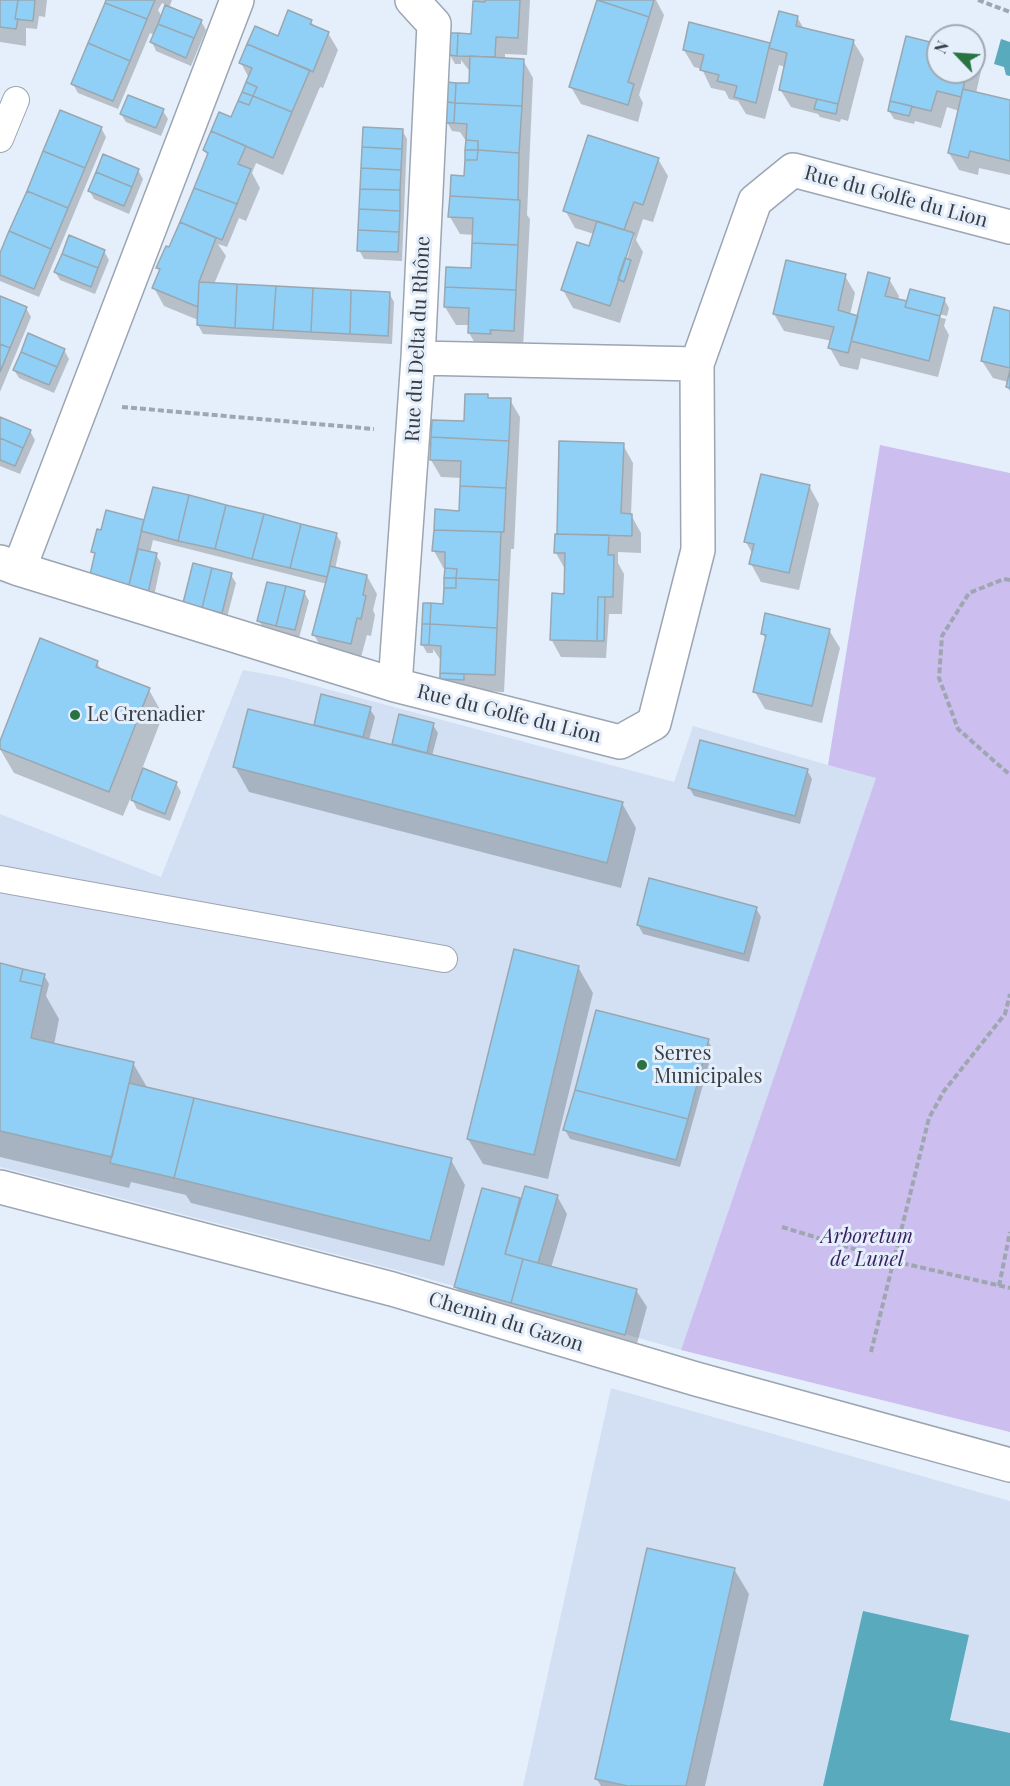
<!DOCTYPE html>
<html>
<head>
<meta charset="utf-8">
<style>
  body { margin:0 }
  #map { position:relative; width:1010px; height:1786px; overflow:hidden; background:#e5effc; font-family:"Playfair Display",serif }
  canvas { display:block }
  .north { position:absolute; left:926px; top:24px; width:60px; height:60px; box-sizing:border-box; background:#e5effc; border:2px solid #a0a8b2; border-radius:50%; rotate:295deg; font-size:16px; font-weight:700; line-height:24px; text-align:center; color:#393d42 }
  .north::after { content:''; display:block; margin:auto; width:21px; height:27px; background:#297341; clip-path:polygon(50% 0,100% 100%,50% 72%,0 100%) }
</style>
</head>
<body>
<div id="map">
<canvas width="1010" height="1786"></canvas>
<div class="north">N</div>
</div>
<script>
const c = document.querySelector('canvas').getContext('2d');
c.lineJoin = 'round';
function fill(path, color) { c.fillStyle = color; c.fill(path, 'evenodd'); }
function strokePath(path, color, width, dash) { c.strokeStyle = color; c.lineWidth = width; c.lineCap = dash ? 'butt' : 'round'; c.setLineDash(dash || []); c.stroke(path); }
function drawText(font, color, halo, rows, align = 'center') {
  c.font = font + ' "Playfair Display",serif'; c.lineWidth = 6; c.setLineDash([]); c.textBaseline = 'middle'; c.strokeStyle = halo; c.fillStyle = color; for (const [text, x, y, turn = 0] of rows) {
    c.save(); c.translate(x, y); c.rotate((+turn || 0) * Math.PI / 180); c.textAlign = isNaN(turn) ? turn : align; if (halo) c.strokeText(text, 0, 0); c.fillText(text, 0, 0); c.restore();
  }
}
fill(new Path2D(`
  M243 670 282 677 674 782 693 726 828 765 877 777 681 1350 404 1272 0 1167V814L161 877Z
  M611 1388 1010 1501V1786H523Z`), '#d3e0f3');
fill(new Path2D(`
  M880 445 1010 473V1432L681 1350 876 778 828 765Z`), '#ccbeef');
fill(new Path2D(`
  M1001 39 1010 42V76L1006 75 1004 67 994 64Z
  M863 1611 969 1635 950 1720 1010 1733V1786H823Z`), '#59aabc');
fill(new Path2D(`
  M0 0H47L45 17 39 16 37 29 26 28V46L0 42Z
  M108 0H172L169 8 201 21 206 30 191 66 156 51 152 42 155 35 150 33 118 109 78 93 73 84ZM162 3 167 6 162 17 158 10Z
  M474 0H530L527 55 505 54V59L523 60 533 78 527 215 530 219 523 348 479 350 469 333V325H456L445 307 472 269 474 235 460 234 450 217 465 177 468 141H466L460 132 452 131 447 122 470 85 471 73 461 60V64H455L450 55 472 35Z
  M598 0H656L664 15 639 95 643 103 638 122 581 104 571 87Z
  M797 17 804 29 853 41 864 59 848 121 841 119 840 122 820 117 818 114 791 107 780 89 786 67 779 65 765 119 746 114 738 101 729 99 725 91 711 88 702 69 694 67 684 50 690 24 771 44Z
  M311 21 315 28 328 33 338 50 323 88 320 87 283 175 256 163 252 173 260 188 246 221 239 218 227 247 218 244 226 256 214 284 389 293 394 302 392 344 203 334 198 325V320L164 306 154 288 161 272 158 268 170 249 208 156 205 150 232 119 249 78 241 63 279 38Z
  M938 46V72H974V59L981 71 976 93 1010 102V175L979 168 978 175 959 170 949 153 959 111 947 107 941 128 915 121 914 124 894 119 889 111Z
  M163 111 168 119 161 136 126 122 121 114Z
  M101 128 106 137 39 297 0 281V257Z
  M402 130 407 139 402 261 364 259 359 250Z
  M658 159 668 176 653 222 643 219 636 240 643 252 620 323 573 308 563 290 590 248 594 234 575 228 565 210ZM632 235 634 236 627 259H624Z
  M138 170 143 179 129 214 94 199 89 190Z
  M104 251 109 260 95 294 60 280 55 272Z
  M845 276 855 293 850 315 859 317 889 279 899 296 898 301 907 305 944 299 949 308 947 316 911 307V310L946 319 944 326 949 335 938 377 861 358 858 370 840 366 830 348 832 341 784 331 774 314Z
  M0 297 26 308 31 317 0 392Z
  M1010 312V391L1007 387 1008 382 993 378 982 361Z
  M64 350 69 359 54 393 19 378 14 370Z
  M487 396 489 400H510L520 417 514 549H511L504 692 451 690 446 687 441 679 442 662 433 649V653H427L422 644 444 606 446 569H444L434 551 436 511 461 512 462 478 441 477 431 460Z
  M0 419 30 431 35 440 20 474 0 466Z
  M561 443 623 445 633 463 631 515 641 533V553L618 552V563L624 574 622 614H609L606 658 561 657 551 639 565 596 566 571 556 553 558 535Z
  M809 486 819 504 799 590 761 582 751 564 753 555 746 542Z
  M145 521 336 534 341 542 335 569 367 576 377 594 373 610 375 615 371 636 367 635 360 661 324 652 314 635 327 584 153 540 150 553 156 555 161 563 153 601 140 598 96 557 93 551Z
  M231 575 236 583 226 621 190 611Z
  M304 592 309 601 299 638 264 629 259 621Z
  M829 630 840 648 822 723 765 709 755 692 767 641 762 633Z
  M97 663 102 671 149 690 163 715 142 769 176 783 181 792 170 821 137 809 131 797 123 816 14 773 0 749V745Z
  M370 709 375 717 369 740 393 746 400 716 433 725 438 733 432 756 622 803 636 828 621 888 249 792 235 767 317 727 316 724Z
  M807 770 812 779 800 824 694 796 689 787Z
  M756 908 761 917 749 962 643 934 638 925Z
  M0 965 44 975 49 984 46 996 59 1019 54 1045 133 1063 148 1089 451 1160 465 1185 444 1266 191 1203 186 1195 131 1182 129 1188 0 1157Z
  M578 967 593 993 548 1179 483 1164 468 1139Z
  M708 1041 713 1049 680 1167 570 1139 565 1130Z
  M483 1189 521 1200 557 1196 567 1214 551 1268 636 1290 647 1307 635 1351 466 1304 456 1287Z
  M734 1569 749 1594 705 1786H601L596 1778Z`), '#0003');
const building = new Path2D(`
  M0 0H18L15 19H18L16 29 0 27Z
  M18 0H35L33 21 15 19Z
  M106 0H155L147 19 105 3Z
  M485 0H520L518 38 496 37 495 57 457 56 458 33 471 34 473 1 485 2Z
  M597 0 649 17 628 82 634 84 628 105 569 87Z
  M597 0H654L649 17Z
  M105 3 147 19 130 61 88 43Z
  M165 5 202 20 194 38 158 24Z
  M288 10 312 20 310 24 329 32 313 72 247 44 255 26 278 36Z
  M779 11 798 16 796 26 854 40 838 104 779 90 787 53 769 48Z
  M689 22 770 43 756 103 734 97 737 86 717 81 719 75 700 70 704 55 683 50Z
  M158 24 194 38 186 58 150 42Z
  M450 33H458L457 56 449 55Z
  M906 36 938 44V72H967L961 97 937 91 931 111 890 101Z
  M88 43 130 61 113 101 71 84Z
  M247 44 310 70 292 112 253 96 257 87 246 82 252 68 239 63Z
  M470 56 524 59 522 106 455 103 456 83H469Z
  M246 82 257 87 253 96 242 92Z
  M447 82 456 83 455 103 447 102Z
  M963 89 1010 100V161L970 151 968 158 948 153Z
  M242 92 253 96 249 105 238 101Z
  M128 95 164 109 156 128 120 114Z
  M253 96 292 112 273 158 211 131 219 112 231 117 238 101 249 105Z
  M817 99 838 104 836 114 814 109Z
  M890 101 912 106 909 116 888 111Z
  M447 102 455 103 454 123H446Z
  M455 103 522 106 519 153 478 150V141L466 140 467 124 454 123Z
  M60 110 102 127 85 168 43 151Z
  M363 127 403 129 402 149 362 147Z
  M211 131 246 146 238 164 251 169 237 204 194 188 208 153 203 150Z
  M588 135 659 158 643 205 634 202 624 230 563 211Z
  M466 140 478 141V150H465Z
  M362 147 402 149 401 170 361 168Z
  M465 150H478L477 160H465Z
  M478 150 519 153 518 200 450 196 451 175 464 176 465 160H477Z
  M43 151 85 168 68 208 27 191Z
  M103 154 139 169 132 187 96 172Z
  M361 168 401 170 400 190 360 189Z
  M96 172 132 187 124 206 88 191Z
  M194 188 237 204 222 240 180 222Z
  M360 189 400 190V211L359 209Z
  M27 191 68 208 51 249 9 231Z
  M450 196 520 200 518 245 472 243 473 218 448 217Z
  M359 209 400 211 399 232 358 230Z
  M597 221 634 233 610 306 561 290 577 242 589 246Z
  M180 222 216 238 199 282 198 307 152 288 160 269 156 268 166 246 169 247Z
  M358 230 399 232 398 252 357 251Z
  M9 231 51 249 34 289 0 275V253Z
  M69 235 105 250 98 268 62 254Z
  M472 243 518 245 516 290 445 287 446 267 471 268Z
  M62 254 98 268 91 287 54 272Z
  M625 258 631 260 624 282 618 279Z
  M786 260 846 274 838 310 858 316 848 353 828 348 834 327 773 314Z
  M868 272 890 278 885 296 907 301 905 307 940 316 929 361 851 341Z
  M199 282 237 284 235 328 197 325Z
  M237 284 276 286 273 330 235 328Z
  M276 286 313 288 311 332 273 330Z
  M445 287 516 290 514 331 490 330 491 334 468 333 469 308 444 307Z
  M313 288 351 290 350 334 311 332Z
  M910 289 945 298 940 316 905 307Z
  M351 290 390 292 388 336 350 334Z
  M0 296 27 307 10 348 0 344Z
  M994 307 1010 311V368L981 361Z
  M28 333 65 349 57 367 21 352Z
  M0 344 10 348 0 372Z
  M21 352 57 367 49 385 13 370Z
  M1010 370V388L1006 387Z
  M465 394H488V398H511L509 441 431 437 432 420 464 421Z
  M0 417 31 430 23 448 0 438Z
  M431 437 509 441 506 488 460 486 461 461 430 460Z
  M0 438 23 448 15 466 0 460Z
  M559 441 624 443 621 513 632 514V536L557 534Z
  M761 474 810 485 789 573 749 564 754 544 744 542Z
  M460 486 506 488 504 532 434 530 435 509 459 511Z
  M153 487 189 495 178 541 141 531Z
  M189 495 226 505 215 549 178 541Z
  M226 505 264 514 252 559 215 549Z
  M106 510 144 520 128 589 89 579 95 553 91 552 97 529 101 530Z
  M264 514 301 524 290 568 252 559Z
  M301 524 337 533 327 577 290 568Z
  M434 530 501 532 499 580 456 578 457 569 445 568V552L432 551Z
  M555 534 609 535 608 555H614L613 597H598L597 641 550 640 552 593 564 594 565 553H554Z
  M138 549 157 553 148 593 128 589Z
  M193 563 212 568 202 608 183 603Z
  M330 566 367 575 363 595 366 596 361 619 357 618 351 644 312 635Z
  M212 568 232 573 222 613 202 608Z
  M445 568 457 569 456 578H444Z
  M444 578H456V588H444Z
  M456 578 499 580 497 628 430 624 431 603 443 604 444 588H456Z
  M267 582 286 586 276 626 257 621Z
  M286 586 305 591 295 630 276 626Z
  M598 597H605L604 641H597Z
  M423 603H431L430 624H422Z
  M765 613 830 629 812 706 753 692 766 635 761 634Z
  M422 624H430L429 645H421Z
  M430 624 497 628 495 675 440 673 441 646 429 645Z
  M40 638 98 661 96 667 150 688 109 792 0 749V741Z
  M440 673 464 674V680L440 679Z
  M321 694 371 707 363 737 314 725Z
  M248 709 623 802 607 863 233 767Z
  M399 714 434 723 427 753 392 744Z
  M700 740 808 769 795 816 688 788Z
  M143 768 177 782 165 814 131 800Z
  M649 878 757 907 744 954 637 925Z
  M514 949 579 966 534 1155 467 1139Z
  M0 963 23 969 20 981 42 986 31 1038 134 1062 112 1157 0 1131Z
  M23 969 45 974 42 986 20 981Z
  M596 1010 709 1039 688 1119 575 1090Z
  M129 1083 194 1098 174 1178 110 1163Z
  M575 1090 688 1119 676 1160 563 1130Z
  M194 1098 452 1158 430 1241 174 1178Z
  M525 1186 558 1195 538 1263 505 1254Z
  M482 1188 520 1198 505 1254 523 1259 511 1303 454 1287Z
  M523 1259 637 1289 625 1335 511 1303Z
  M647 1548 735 1568 686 1786H628L595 1779Z`);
fill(building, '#91d0f6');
strokePath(building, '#99a7b0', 1.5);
const service = new Path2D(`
  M0 139 16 100
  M0 879 444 959`);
const minor = new Path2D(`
  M418 358 697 364
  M0 562 19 569 395 685 620 742 654 723 698 550 697 364 755 201 793 170 1010 227
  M19 569 237 0
  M395 685 418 358 434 24 412 0
  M0 1187 392 1289 696 1379 1010 1465`);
strokePath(service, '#9ca5b2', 28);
strokePath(minor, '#9ca5b2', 36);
strokePath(new Path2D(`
  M978 0 1010 12
  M122 407 374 429
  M1010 580 1004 579 969 593 942 636 939 678 958 729 1010 775
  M782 1227 893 1261 1010 1288
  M999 1286 1010 1232
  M871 1352 929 1118 944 1091 1005 1014 1010 994`), '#9ea6af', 4, [6, 3]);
strokePath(service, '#fff', 26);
strokePath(minor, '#fff', 33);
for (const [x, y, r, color] of [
  [75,715,6,"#297341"],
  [642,1065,6,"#297341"]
]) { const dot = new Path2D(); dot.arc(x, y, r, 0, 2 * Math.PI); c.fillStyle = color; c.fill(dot); strokePath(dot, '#e5effc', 2); }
drawText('20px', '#393d42', '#e5effc', [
  ["Rue du Golfe du Lion",896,197,15],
  ["Rue du Delta du Rhône",418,339,-87],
  ["Rue du Golfe du Lion",509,714,14],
  ["Chemin du Gazon",506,1322,17]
]);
drawText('20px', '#393d42', '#e5effc', [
  ["Le Grenadier",87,715],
  ["Serres",654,1054],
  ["Municipales",654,1077]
], 'left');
drawText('italic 20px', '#391e61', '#e5effc', [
  ["Arboretum",867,1237],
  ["de Lunel",867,1260]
]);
</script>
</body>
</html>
